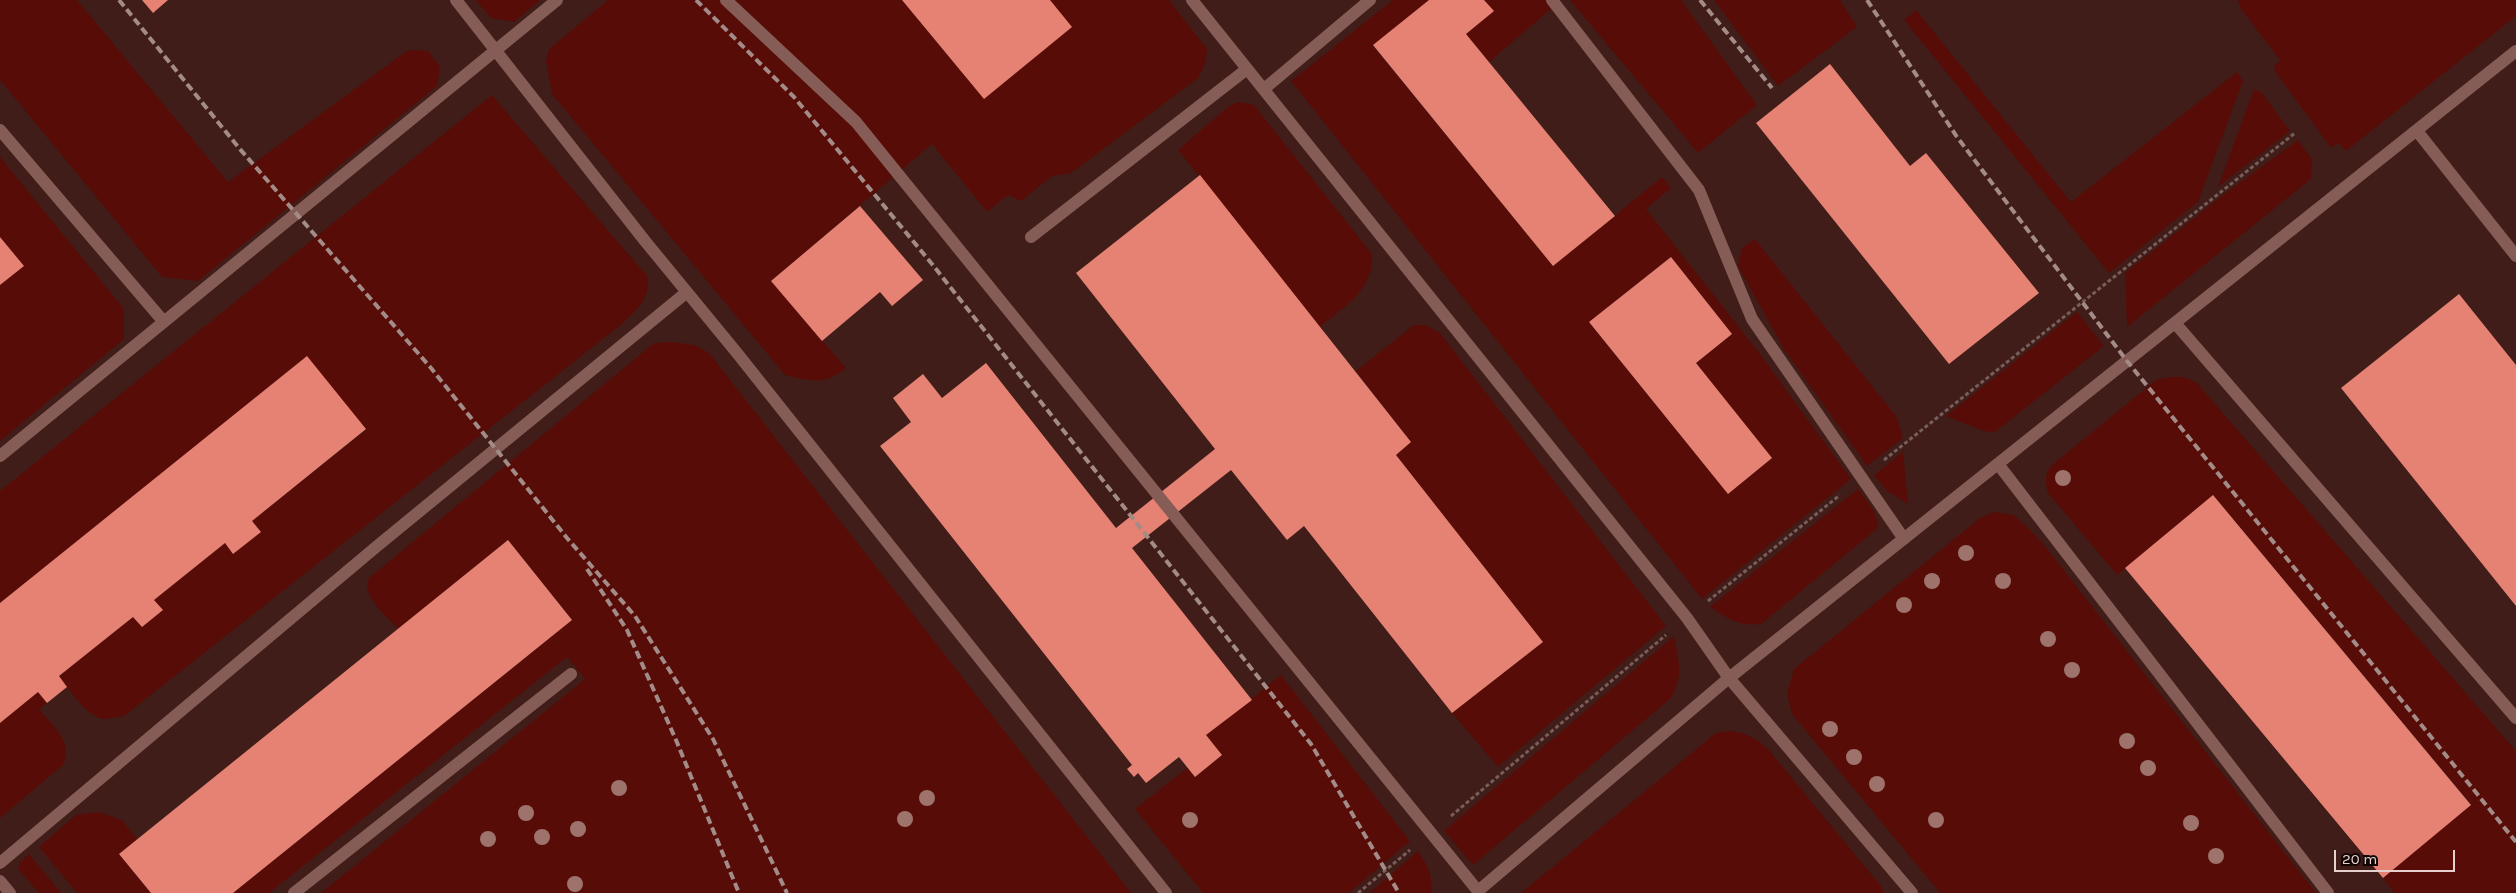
<!DOCTYPE html>
<html>
<head>
<meta charset="utf-8">
<style>
  body { margin:0 }
  #map { position:relative; width:2516px; height:893px; overflow:hidden; background:#331612; font-family:Karla,sans-serif }
  canvas { display:block }
  .scale { position:absolute; left:2334px; top:850px; width:121px; height:22px; box-sizing:border-box; border:2px solid #e5d0cd; border-top:0; padding-left:6px; font-size:15px; line-height:18px; white-space:nowrap; color:#e5d0cd; -webkit-text-stroke:4px #120605; paint-order:stroke }
</style>
</head>
<body>
<div id="map">
<canvas width="2516" height="893"></canvas>
<div class="scale">20 m</div>
</div>
<script>
const c = document.querySelector('canvas').getContext('2d');
c.lineJoin = 'round';
function fill(path, color) { c.fillStyle = color; c.fill(path, 'evenodd'); }
function strokePath(path, color, width, dash) { c.strokeStyle = color; c.lineWidth = width; c.lineCap = dash ? 'butt' : 'round'; c.setLineDash(dash || []); c.stroke(path); }
fill(new Path2D(`
  M0 0H2516V893H0Z`), '#401d18');
fill(new Path2D(`
  M0 0H77L228 182 408 50 428 51 440 67 437 86 198 281 162 277 0 80Z
  M476 0H540L514 22 491 18Z
  M608 0H1169L1207 49 1205 64 1198 78 1071 173 1052 176 1021 201 1008 195 987 212 932 144 771 281 846 368C825 386 810 381 785 375L552 94 546 61 549 49Z
  M1393 0H1429L1373 46 1553 266 1662 177 1671 188 1646 209 1757 350 1851 479 1702 599 1291 81ZM1671 257 1732 334 1696 363 1772 458 1728 494 1589 322Z
  M1484 0H1546L1552 8 1489 62 1466 34 1493 11Z
  M1570 0H1681L1757 105 1698 153Z
  M1714 0H1840L1857 27 1778 86Z
  M2238 0H2516V16L2346 151 2338 143 2331 148 2274 70 2275 65 2280 60 2241 9Z
  M1916 10 2071 202 2237 72 2243 81 2198 202 2109 273 1904 20Z
  M2254 89 2262 93 2290 131 2218 187Z
  M492 95 648 277C649 301 638 308 622 324L124 716C115 717 105 721 97 717 82 710 69 689 59 676L133 617 142 627 162 610 154 600 225 543 233 553 252 521 366 430 307 357 0 603V491Z
  M1239 102 1254 105 1372 254C1375 289 1344 307 1320 327L1178 150 1229 106Z
  M2298 140 2312 159 2311 179 2127 327 2125 273 2222 196Z
  M0 157 124 309V339L0 441V285L23 266 0 237Z
  M1755 239 1896 416 1903 438 1867 466 1784 349 1738 266 1742 248Z
  M2077 312 2104 346 2090 357 1995 432 1984 431 1946 416Z
  M1414 325H1425L1440 333 1666 626 1498 767 1452 713 1543 642 1396 455 1411 442 1356 371Z
  M671 342 694 345 709 353 1131 893H321L585 679 567 657 269 893H233L572 620 508 540 398 629C386 615 361 597 369 578L654 343Z
  M2171 377H2183L2196 382 2516 751V893H2394L2383 878 2471 804 2214 496 2117 575 2048 493C2045 481 2044 475 2052 465L2156 380Z
  M1903 452 1908 504 1887 491 1874 475Z
  M1858 489C1867 501 1878 512 1878 528L1761 624C1737 626 1730 620 1710 607Z
  M1994 512 2014 515 2041 541 2316 893H1940L1792 714 1787 694 1794 669 1980 518Z
  M1674 636C1679 660 1684 679 1670 699L1473 865 1444 831Z
  M1281 675 1410 841 1349 893H1203L1135 809 1187 768 1195 777 1222 755 1206 735Z
  M38 692 47 703 39 709C52 725 75 743 63 765L0 818V723Z
  M1730 731C1747 733 1755 738 1768 749L1881 886 1884 893H1521L1716 733Z
  M98 812 122 820 137 839 119 854 151 893H77L39 847 76 815Z
  M1418 851C1428 866 1433 876 1431 893H1369Z
  M29 854 61 893H39L18 869 19 863Z`), '#570c07');
fill(new Path2D(`
  M142 0H168L153 13Z
  M902 0H1050L1072 27 984 99Z
  M1429 0H1484L1494 11 1466 34 1615 216 1553 266 1373 45Z
  M1830 64 1910 166 1926 153 2039 293 1949 364 1756 123Z
  M1200 175 1411 442 1396 455 1543 642 1452 713 1304 526 1287 540 1231 470 1132 548 1252 700 1206 735 1222 755 1195 777 1179 757 1146 783 1138 773 1134 777 1127 769 1132 765 880 446 911 422 893 398 923 374 942 398 986 363 1116 528 1215 449 1076 273Z
  M860 206 923 280 892 306 880 292 822 341 771 281Z
  M0 237 24 266 0 285Z
  M1671 257 1732 334 1696 363 1772 458 1728 494 1589 322Z
  M2459 294 2516 365V606L2341 388Z
  M307 356 366 429 252 521 261 532 233 554 225 543 154 600 163 610 142 627 133 617 59 676 67 687 47 703 38 692 0 723V603Z
  M2213 495 2471 805 2383 878 2125 568Z
  M508 540 572 620 233 893H151L119 854Z`), '#e58274');
strokePath(new Path2D(`
  M1884 460 2295 133
  M1708 601 1840 495
  M1451 816 1666 635
  M1358 893 1410 850`), '#775e5a', 3, [4, 2.5]);
strokePath(new Path2D(`
  M456 0 645 241 737 353 1166 893
  M726 0 856 122 1478 891 1729 678 1912 893
  M1192 0 1687 618 1729 678 2516 51
  M1552 0 1699 190 1752 319 1904 539
  M1264 89 1370 0
  M0 130 164 322
  M2417 131 2516 256
  M1031 237 1247 69
  M2175 323 2516 718
  M0 456 557 0
  M1998 464 2328 893
  M0 863 376 547 687 292
  M0 881 10 893
  M294 893 571 674`), '#865d56', 12);
strokePath(new Path2D(`
  M119 0 239 148 431 368 567 538 635 616 713 739 787 893
  M696 0 794 97 932 264 1311 744 1399 893
  M1700 0 1772 88
  M1867 0 1957 137 2127 361 2516 842
  M587 569 627 630 676 740 739 893`), '#a38b87', 4, [8, 4]);
c.fillStyle = '#9d736c';
for (const [x, y] of [
  [2063,478],
  [1966,553],
  [1932,581],
  [2003,581],
  [1904,605],
  [2048,639],
  [2072,670],
  [1830,729],
  [2127,741],
  [1854,757],
  [2148,768],
  [1877,784],
  [619,788],
  [927,798],
  [526,813],
  [905,819],
  [1190,820],
  [1936,820],
  [2191,823],
  [578,829],
  [542,837],
  [488,839],
  [2216,856],
  [575,884]
]) { c.beginPath(); c.arc(x, y, 8, 0, 2 * Math.PI); c.fill(); }
</script>
</body>
</html>
